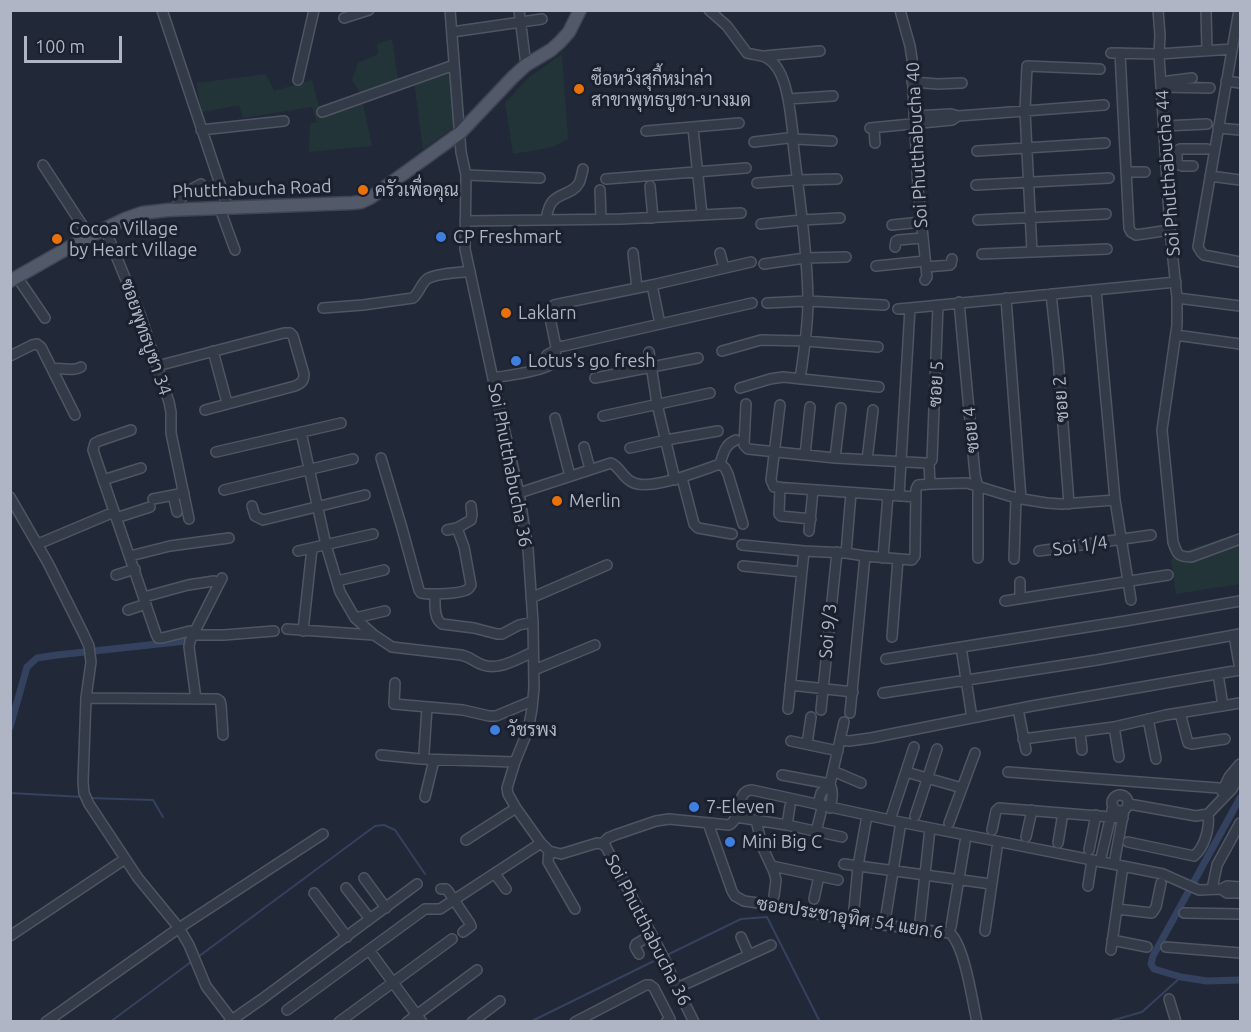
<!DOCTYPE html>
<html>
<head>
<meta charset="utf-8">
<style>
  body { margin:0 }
  #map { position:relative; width:1251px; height:1032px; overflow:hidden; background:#212838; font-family:Ubuntu,sans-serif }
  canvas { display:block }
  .frame { position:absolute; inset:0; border:12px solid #afb5c5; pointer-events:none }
  .scale { position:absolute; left:24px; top:36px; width:98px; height:27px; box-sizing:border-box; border:3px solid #afb5c5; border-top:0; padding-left:8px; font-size:18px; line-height:21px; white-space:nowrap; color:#afb5c5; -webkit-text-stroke:4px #1a202d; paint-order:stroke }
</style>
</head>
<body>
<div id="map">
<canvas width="1251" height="1032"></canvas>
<div class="frame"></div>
<div class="scale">100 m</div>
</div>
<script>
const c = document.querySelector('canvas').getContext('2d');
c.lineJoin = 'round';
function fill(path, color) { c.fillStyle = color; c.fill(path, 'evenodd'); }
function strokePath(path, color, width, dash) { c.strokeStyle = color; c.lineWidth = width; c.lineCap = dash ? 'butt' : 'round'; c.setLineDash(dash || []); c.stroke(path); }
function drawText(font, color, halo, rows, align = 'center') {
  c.font = font + ' Ubuntu,Sarabun,sans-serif'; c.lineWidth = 6; c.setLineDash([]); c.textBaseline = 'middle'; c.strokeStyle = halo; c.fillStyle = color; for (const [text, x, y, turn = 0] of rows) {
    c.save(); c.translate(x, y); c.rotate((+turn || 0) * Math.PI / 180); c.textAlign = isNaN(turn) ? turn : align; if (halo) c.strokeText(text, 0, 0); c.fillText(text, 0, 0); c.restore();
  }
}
fill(new Path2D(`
  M392 39 398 80 361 94 352 80 358 63 378 54 377 44Z
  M562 54 568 139 553 147 513 154 505 103 528 78Z
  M452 68 456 126 423 149 414 82Z
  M266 74 274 91 312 80 321 115 363 103 372 146 309 152 310 124 317 122 312 107 243 118 239 105 202 112 196 83Z
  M1240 533V584L1176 594 1171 560 1183 551Z`), '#233439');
strokePath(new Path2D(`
  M10 793 83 797
  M88 798 153 800 163 817
  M665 956 741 919 767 917 820 1022
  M198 957 375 826 384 825 395 830 425 874
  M110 1022 191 962
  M530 1022 660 958
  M1107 1022 1142 1012 1181 977`), '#35425f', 2);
strokePath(new Path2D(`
  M10 727 27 667 37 658 57 655 186 641
  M1240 798 1153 956 1151 964 1154 969 1181 977 1207 981 1240 980`), '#35425f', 7);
const minor = new Path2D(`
  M162 10 228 208
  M450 10 461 152 466 175 465 249 498 402 519 493 528 549 533 622 534 688 532 709 528 730 515 762 507 788 508 794 516 808 541 843 549 851 561 854 597 843 602 844 606 847 665 960 677 988 694 1022
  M519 10 526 65
  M709 10 727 26 747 53C753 55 760 55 765 57 788 67 790 113 793 134
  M900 10 910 46 912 59 913 89 918 188 927 277 925 280
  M1158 10 1160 35 1159 54 1170 230 1177 298V325L1162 430 1173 542C1177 554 1178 557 1191 557L1240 539
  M1206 10 1207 51
  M1239 10 1198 247 1201 252 1204 255 1240 262
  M344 18 369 10
  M452 32 542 19
  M1111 53 1159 54 1232 49
  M1120 53 1129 228 1131 232 1136 235 1170 230
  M764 56 820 51
  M298 80 314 10
  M1226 81 1240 83
  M912 82 938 84 962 83
  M1161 82 1192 78
  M1161 87 1210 88
  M788 99 833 96
  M322 112 454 65
  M958 116 1104 105
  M1164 126 1207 124
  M693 128 702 215
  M870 128 952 120 958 116 951 114 914 116
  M874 128 875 143
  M1218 128 1240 130
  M201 130 284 121
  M646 131 739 123
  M796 139 832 141
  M754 142 788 138
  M793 143C799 195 807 248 808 300 808 326 804 353 800 379
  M977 151 1105 143
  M43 165 90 237
  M1193 166H1182L1177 164V151L1180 149H1207
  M1127 172H1145
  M466 175 540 178
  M1210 176 1240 180
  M606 179 746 168
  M757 183 797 180 837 179
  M976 185 1109 178
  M650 186 653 218
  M600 190 601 219
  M220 209 235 250
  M175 210C182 194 185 192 201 184
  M546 220C547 214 548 207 552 202 559 193 573 194 579 183 581 179 582 173 583 169
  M978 220 1106 214
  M465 221 621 219 741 213
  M761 224 801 220 840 218
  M892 225 921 222
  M105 229 140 314 169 402 171 412V433L189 519
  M895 247 896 241 898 240 923 238
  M1032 252 1025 111 1027 66 1100 69
  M633 253 637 288
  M720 253 724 268
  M982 254 1107 249
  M764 264 805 258 846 257
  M876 266 925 261
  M926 267 950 265 951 264 952 259
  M17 277 45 318
  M652 285 660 324
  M1096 290 1115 500 1131 600
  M1051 294 1058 358 1069 504
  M1006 298 1021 499
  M1177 298 1240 306
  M959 302 975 475 978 487V558
  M767 303 808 301 884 305
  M938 305 932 460 929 463 930 484 967 483 1016 498 1047 503 1062 504 1115 500
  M323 308 363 305 413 298C419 293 421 284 427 279 436 273 460 273 470 271
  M898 309 910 308
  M1176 335 1240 344
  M556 347 564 346 752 303
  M213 351 227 403
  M722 351 761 340 805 341 878 347
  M649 352 657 404 675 480
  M10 356 32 345 37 344 41 347 75 415
  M157 366 284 333H290L293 336 304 374C304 382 301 383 295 386L205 410
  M543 367 547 355 556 350
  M53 369C63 367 73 372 81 367
  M493 378C510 375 541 372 555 362L556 347 549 313 550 308 554 305 652 285 751 262
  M595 378 698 358
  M740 388 770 379 783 377 879 387
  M746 404 744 445 748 449 835 458 925 463H929
  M780 405 771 480 774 487 916 497
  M603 416 710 393
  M555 418 570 476
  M131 430 99 441 95 443 93 450 156 634 158 638H162L190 631
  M301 432 326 545 340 592 355 618 374 635 392 647 461 655C471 657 474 662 483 665 499 671 519 658 533 652
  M584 447 590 469
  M630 448 666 440 718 431
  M216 452 341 423
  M805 455 810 407
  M381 458 402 528 419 590 421 593C429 595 462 594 468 589 469 588 470 587 471 585L464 547 457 528 447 530
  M835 458 841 408
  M867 460 873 410
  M720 464C723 454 725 444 736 440
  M682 478 694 524 698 528 732 534
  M103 480 141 468
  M780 487 779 514 781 516 811 519
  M224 490 353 459
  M519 493 611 463C620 467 623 478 632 482 649 492 702 470 720 464L725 468 728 474 743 524
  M173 495 177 512
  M899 496 910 308 1176 282
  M10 497 48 563 83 633 89 646 91 662 86 698 83 782 84 793 89 804 138 878 179 928 189 945 206 986 232 1020
  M153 499 184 493
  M252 506 255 516 263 520 365 495
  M116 518 150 507
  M457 528 471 520 472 515 471 506
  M809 531 813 490
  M38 544 114 512
  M742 545 804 551 846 553 865 556 912 560 915 556 916 489 918 485 930 484
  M298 551 373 534
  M1039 551 1151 535
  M846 553 851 493
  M130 556 170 546 229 538
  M883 558 888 495
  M1014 559 1016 498
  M743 566 802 572
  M116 575 135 569
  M337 581 384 570
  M1020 582V598
  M436 595 435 597C435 606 434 619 442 624L474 628 497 634H502L519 625 533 622
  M144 597 188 585 214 581
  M531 598 607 565
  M1005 601 1168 575
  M128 610 146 604
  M355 618 385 611
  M287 629 374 635
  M303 631 312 548
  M193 635H224L274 631
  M1234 635 1240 670
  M892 637 898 559
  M961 647 972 718
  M886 659 1125 621 1240 601
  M534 670 595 645
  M1218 674 1223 706
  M395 683 394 704 463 710 489 716H496L532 701
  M790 685 853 692
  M883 693 1097 660 1240 634
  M86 698 217 699 220 701 221 705 223 735
  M196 699 189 647 190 641 222 578
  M788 709 804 551
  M1018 709 1026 750
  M821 710 837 552
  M850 713 865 556
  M1180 713 1188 743 1192 744 1225 739
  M1148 719 1156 759
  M1114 727 1119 757
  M1080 732 1082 750
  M1023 739 1114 727 1166 715 1240 703
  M841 740 849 741 871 738 1032 706 1240 670
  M791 741 838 751
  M807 744 811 717
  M424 753 427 707
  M381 755 421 759 515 762
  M833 771 861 783
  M906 772 962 788
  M1008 772 1232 789
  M782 775 830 784
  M830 784C834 793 832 798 830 808
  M1222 792 1229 777 1240 764
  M1112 803a8 8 0 1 1 16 0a8 8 0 1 1-16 0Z
  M425 797 434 760
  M1129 804 1196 816 1208 814 1232 789 1240 775
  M818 805 821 793 830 784 844 722
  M915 816 937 749
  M736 817 787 825 842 837
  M756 820 762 846 774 872 776 880 774 896
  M890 820 914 747
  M708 823 732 891 735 896 744 901 772 905 858 922 950 933C965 947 972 1000 977 1022
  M949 823 975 753
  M787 825 790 806
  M992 830 996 811 999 808 1123 818
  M816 832 821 812
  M1026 837 1032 810
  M466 840 516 808
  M1128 842 1194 856C1205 847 1210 827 1208 814
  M1058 843 1063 813
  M602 844 608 838 615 835 656 821 669 819 729 825C743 818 735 790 752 790L890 820 1163 874 1199 890 1221 889 1227 886 1240 887
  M1089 850 1096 815
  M549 851 548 862 575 909
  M1100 862 1113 806
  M844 864 991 884
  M1114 864 1124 810
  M772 866 838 880
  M495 874 506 889
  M364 878 386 908
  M1088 886 1092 860
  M346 888 370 919
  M441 889H446L448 891 469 922 471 926 463 932
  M1212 889 1217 865 1240 823
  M1221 889 1227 893H1240
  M314 893 347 937
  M814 899 819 876
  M854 909 858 866 866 821
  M1117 909 1152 913 1156 907 1161 883
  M1184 913 1240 914
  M886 915 900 828
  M920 921 930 828
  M951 927 965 842
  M985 931 997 848
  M10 936 125 859
  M741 937 749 955
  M1112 940 1147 947
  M1166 947 1240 953
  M369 950 422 1022
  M1111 950 1123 866
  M639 954 635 947 636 944 651 935
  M677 988 771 945
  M1169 999 1176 1022
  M287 1010 425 909H440L541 843
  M46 1022 179 928 323 834
  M229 1022 262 999 417 884
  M339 1022 452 939
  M407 1022 477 970
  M472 1022 500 1001
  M575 1022 646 985H650L654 988 670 1019 666 1022`);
const major = new Path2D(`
  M10 281 82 240 125 219 142 213 168 210 352 203 361 202 370 198 460 133 513 77 526 65 551 50 560 42 569 32 580 10`);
strokePath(minor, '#4f5563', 12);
strokePath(major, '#3e4452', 15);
strokePath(minor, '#343b48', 9);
strokePath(major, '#525969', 12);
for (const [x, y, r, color] of [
  [579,89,6,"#e8710a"],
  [363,190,6,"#e8710a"],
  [441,237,6,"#3f7fe0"],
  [57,239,6,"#e8710a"],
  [506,313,6,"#e8710a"],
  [516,361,6,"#3f7fe0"],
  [557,501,6,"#e8710a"],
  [495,730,6,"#3f7fe0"],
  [694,807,6,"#3f7fe0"],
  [730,842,6,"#3f7fe0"]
]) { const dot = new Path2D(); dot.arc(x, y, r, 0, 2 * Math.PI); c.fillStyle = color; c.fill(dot); strokePath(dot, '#1a202d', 2); }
drawText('18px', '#afb5c5', '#1a202d', [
  ["ซือหวังสุกี้หม่าล่า",591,79],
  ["สาขาพุทธบูชา-บางมด",591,100],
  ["ครัวเพื่อคุณ",375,190],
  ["Cocoa Village",69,229],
  ["by Heart Village",69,250],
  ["CP Freshmart",453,237],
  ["Laklarn",518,313],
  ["Lotus's go fresh",528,361],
  ["Merlin",569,501],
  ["วัชรพง",507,730],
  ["7-Eleven",706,807],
  ["Mini Big C",742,842]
], 'left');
drawText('18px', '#afb5c5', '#1a202d', [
  ["Soi Phutthabucha 40",917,145,-93],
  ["Soi Phutthabucha 44",1168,173,-94],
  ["Phutthabucha Road",252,189,-2],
  ["ซอยพุทธบูชา 34",146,337,71],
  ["ซอย 5",936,384,-87],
  ["ซอย 2",1061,399,-94],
  ["ซอย 4",971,430,-95],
  ["Soi Phutthabucha 36",510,465,79],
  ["Soi 1/4",1080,546,-8],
  ["Soi 9/3",828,631,-85],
  ["ซอยประชาอุทิศ 54 แยก 6",850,918,9],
  ["Soi Phutthabucha 36",648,930,63]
]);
</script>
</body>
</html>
